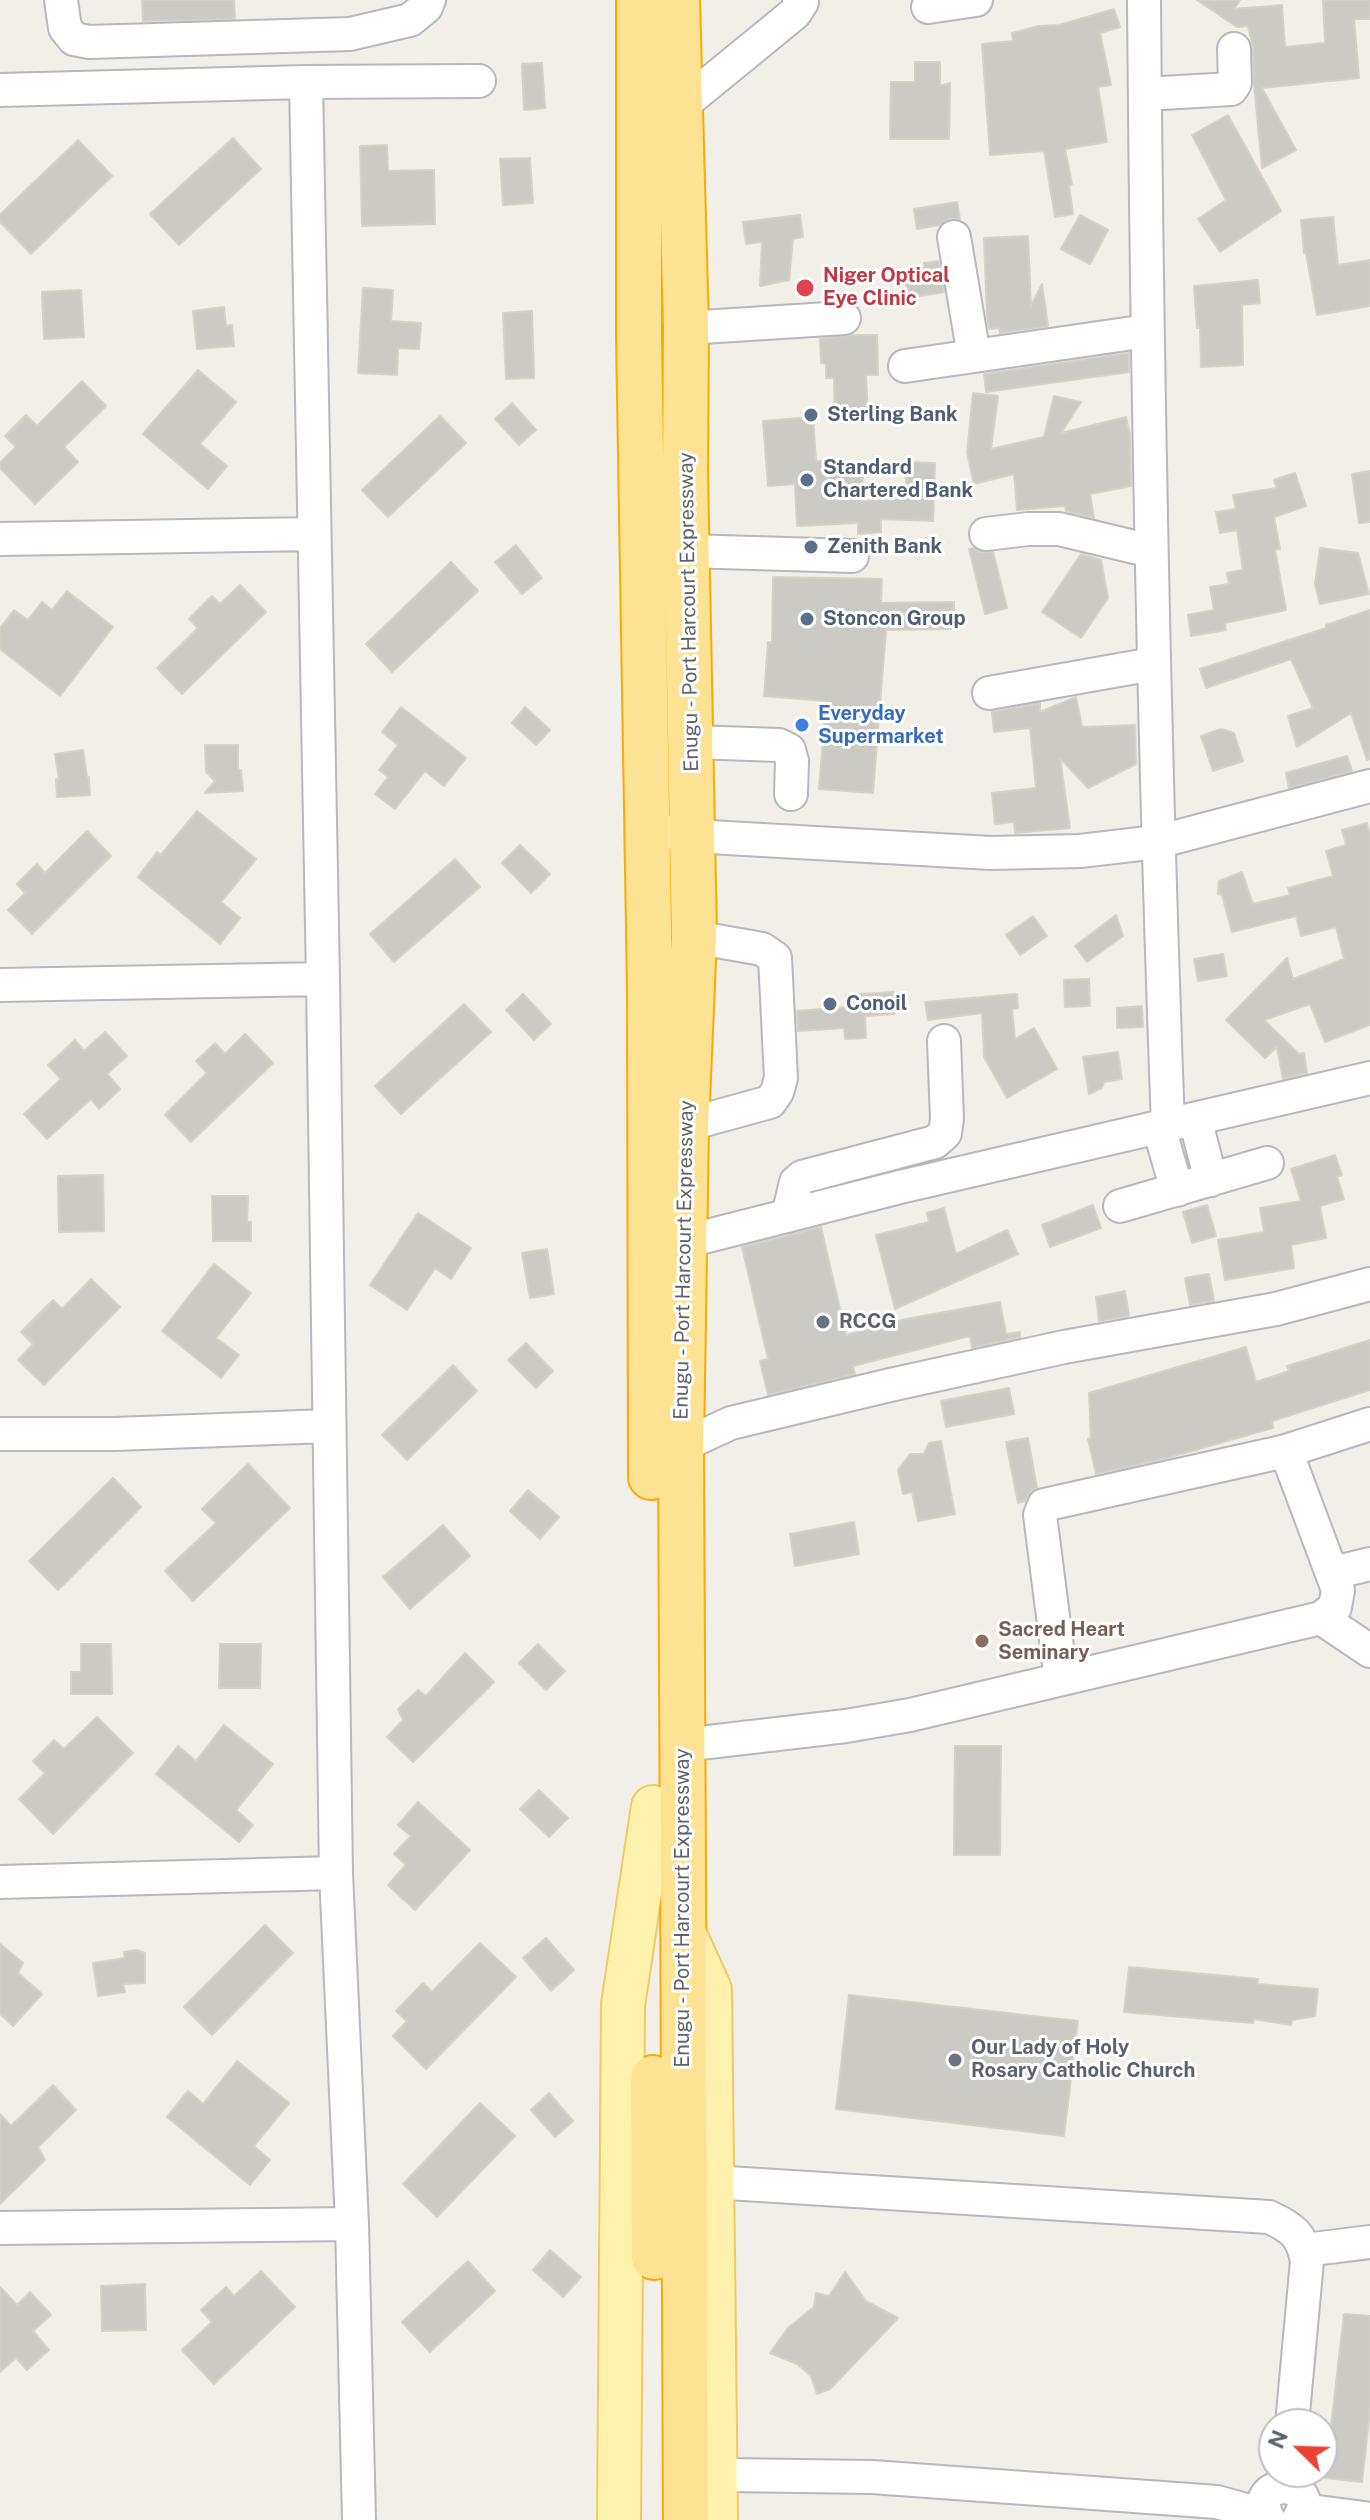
<!DOCTYPE html>
<html>
<head>
<meta charset="utf-8">
<style>
  body { margin:0 }
  #map { position:relative; width:1370px; height:2520px; overflow:hidden; background:#f1efe8; font-family:"Public Sans",sans-serif }
  canvas { display:block }
  .north { position:absolute; left:1258px; top:2408px; width:80px; height:80px; box-sizing:border-box; background:#fff; border:2px solid #bfc1c3; border-radius:50%; rotate:293deg; font-size:22px; font-weight:700; line-height:32px; text-align:center; color:#5f6368 }
  .north::after { content:''; display:block; margin:auto; width:28px; height:36px; background:#ea4335; clip-path:polygon(50% 0,100% 100%,50% 72%,0 100%) }
</style>
</head>
<body>
<div id="map">
<canvas width="1370" height="2520"></canvas>
<div class="north">N</div>
</div>
<script>
const c = document.querySelector('canvas').getContext('2d');
c.lineJoin = 'round';
function fill(path, color) { c.fillStyle = color; c.fill(path, 'evenodd'); }
function strokePath(path, color, width, dash) { c.strokeStyle = color; c.lineWidth = width; c.lineCap = dash ? 'butt' : 'round'; c.setLineDash(dash || []); c.stroke(path); }
function drawText(font, color, halo, rows, align = 'center') {
  c.font = font + ' "Public Sans",sans-serif'; c.lineWidth = 6; c.setLineDash([]); c.textBaseline = 'middle'; c.strokeStyle = halo; c.fillStyle = color; for (const [text, x, y, turn = 0] of rows) {
    c.save(); c.translate(x, y); c.rotate((+turn || 0) * Math.PI / 180); c.textAlign = isNaN(turn) ? turn : align; if (halo) c.strokeText(text, 0, 0); c.fillText(text, 0, 0); c.restore();
  }
}
const building = new Path2D(`
  M142 0H234L235 19 143 21Z
  M1197 0H1240L1234 9 1282 5 1285 47 1325 43 1323 0H1370V19H1354L1359 78 1262 88 1296 150 1262 168 1254 84 1253 48 1248 26 1237 27Z
  M1114 9 1120 27 1100 33 1111 85 1098 87 1107 142 1065 149 1072 184 1069 186 1073 214 1055 217 1044 151 990 155 982 44 1013 41 1012 33 1039 26 1059 25Z
  M915 62H940V86L950 83 949 139H890L891 82H915Z
  M542 63 545 108 524 110 522 64Z
  M1228 115 1281 211 1220 252 1198 219 1226 200 1192 135Z
  M233 138 261 169 179 245 150 214Z
  M78 140 112 176 31 254 0 222V215Z
  M387 145 388 171 434 170 435 224 362 226 360 146Z
  M530 158 533 203 503 205 500 159Z
  M957 202 960 219 950 218 940 225 917 229 914 209Z
  M800 215 803 237 793 239 789 280 760 286 762 242 746 244 743 222Z
  M1080 215 1108 230 1090 264 1061 249Z
  M1333 217 1338 265 1370 260V306L1317 315 1306 253H1304L1301 220Z
  M1028 236 1031 306 1042 284 1048 326 1000 333 999 328 989 329 987 316 984 238Z
  M939 261 944 292 908 298 904 270 925 267 924 263Z
  M1258 280 1260 303 1242 305 1243 365 1201 367 1200 327 1197 328 1194 286Z
  M363 288 393 290 391 321 421 323 419 349 398 348 397 375 358 373Z
  M81 290 84 337 44 339 42 292Z
  M224 307 226 326 232 325 234 346 197 349 193 311Z
  M532 311 534 378 506 379 503 313Z
  M850 335H877L878 375H866L868 415 835 416 834 378H826V364L821 363 820 339Z
  M1129 353V372L986 392 984 374Z
  M198 370 236 402 200 444 227 466 208 489 143 434Z
  M82 381 106 406 64 447 78 462 35 504 0 468V463L16 447 5 436 26 415 37 426Z
  M973 393 998 396 991 449 1044 437 1054 396 1081 402 1061 433 1126 417 1130 435 1131 486 1090 494 1094 518 1066 511 1065 506 1017 510 1014 474 974 484 967 453Z
  M512 403 536 430 519 445 495 419Z
  M440 416 466 443 388 517 362 490Z
  M813 417 816 461 864 464 861 501 905 498 907 462 935 463 933 521 881 519V532L858 534V523L797 526 795 484 768 486 763 421Z
  M1370 471V522L1359 523 1352 474Z
  M1295 473 1306 506 1274 517 1280 549 1275 550 1286 610 1225 623 1226 630 1191 636 1188 615 1214 610 1210 587 1229 584 1227 573 1243 570 1237 530 1220 533 1216 512 1236 509 1233 495 1277 488 1274 480Z
  M516 545 542 578 522 594 495 562Z
  M974 548 979 552H993L1007 608 985 614 969 549Z
  M1320 548 1358 553 1369 594 1320 604 1315 584Z
  M1081 554 1101 560 1108 598 1081 638 1042 612Z
  M451 562 478 591 392 672 366 644Z
  M773 577 882 579 881 603 954 602V629L886 630 873 793 819 789 826 701 764 696 768 642 772 643Z
  M240 585 266 612 182 694 157 668 198 628 189 619 212 596 220 604Z
  M67 591 113 627 60 696 0 649V628L14 610 28 620 42 602 52 610Z
  M1370 610V759L1367 760 1351 713 1297 747 1288 716 1313 708 1291 659 1206 688 1200 669 1326 628V625Z
  M1076 697 1082 727 1135 725 1136 764 1088 788 1060 758 1070 828 1015 833 1014 822 995 824 992 793 1036 788 1030 728 994 732 992 712 1040 703V712Z
  M401 707 466 758 444 786 425 771 395 809 375 794 388 777 379 770 398 745 382 732Z
  M525 707 550 730 536 745 512 723Z
  M1221 729 1234 733 1243 761 1213 771 1201 736Z
  M205 745H238V770H241L243 791 205 793 215 781 206 772Z
  M83 750 87 777H89L90 795 57 797 56 779H59L55 754Z
  M1347 756 1352 771 1289 788 1286 773Z
  M197 811 256 859 221 902 240 918 220 944 138 877 157 852 161 855Z
  M1367 823 1370 835V1025L1325 1042 1310 1004 1264 1020 1299 1054 1304 1053 1307 1073 1283 1079 1277 1047 1265 1058 1226 1020 1287 958 1293 979 1344 959 1336 927 1301 936 1296 916 1232 932 1222 895 1218 894 1219 881 1242 872 1253 904 1290 895 1288 888 1333 876 1326 851 1346 845 1342 830Z
  M87 831 111 856 32 934 8 910 25 893 17 884 37 864 45 873Z
  M520 845 550 874 531 893 502 863Z
  M455 859 480 887 394 962 370 934Z
  M1116 915 1123 936 1087 962 1075 946Z
  M1033 916 1047 936 1020 955 1006 935Z
  M1223 954 1227 976 1198 981 1194 959Z
  M1089 979 1090 1006 1065 1007 1064 980Z
  M894 992 895 1014 865 1016 866 1038 845 1039 844 1028 798 1031 797 1011 847 1007 846 995Z
  M523 994 551 1024 534 1040 506 1010Z
  M1017 994 1018 1008 1012 1009 1015 1039 1034 1028 1057 1069 1007 1098 984 1057 982 1013 928 1020 925 1002Z
  M464 1004 491 1032 401 1114 375 1086Z
  M1142 1006 1143 1027 1117 1028V1008Z
  M105 1032 127 1056 107 1074 120 1089 99 1109 91 1099 47 1139 24 1114 61 1079 48 1065 75 1040 84 1051Z
  M245 1034 273 1063 191 1142 165 1115 207 1073 196 1061 215 1043 225 1054Z
  M1118 1052 1122 1079 1104 1082 1102 1088 1089 1094 1083 1057Z
  M1335 1155 1342 1175 1337 1177 1344 1199 1320 1206 1326 1238 1291 1245 1294 1268 1225 1280 1218 1240 1264 1232 1260 1208 1301 1201 1291 1169Z
  M103 1175 104 1231 59 1232 58 1176Z
  M212 1196H248L247 1222H251V1241H213Z
  M1093 1205 1101 1228 1050 1247 1042 1225Z
  M1207 1205 1216 1236 1192 1243 1183 1212Z
  M944 1208 956 1254 1007 1230 1018 1254 895 1309 876 1235 929 1222 927 1213Z
  M418 1213 471 1248 451 1279 435 1268 407 1310 370 1285Z
  M821 1227 846 1335 906 1319 1000 1302 1006 1334 1020 1332V1337L972 1348 970 1336 853 1366 855 1374 768 1395 760 1361 768 1359 742 1247Z
  M547 1249 554 1294 530 1298 522 1253Z
  M214 1264 251 1293 216 1338 239 1355 221 1378 162 1331Z
  M1209 1274 1214 1301 1190 1305 1185 1278Z
  M91 1279 120 1307 44 1385 18 1360 33 1344 21 1332 53 1300 62 1309Z
  M1125 1291 1129 1316 1099 1321 1096 1297Z
  M1370 1340V1390L1272 1421 1273 1428 1167 1458 1096 1474 1088 1439 1091 1438 1089 1393 1246 1347 1256 1382 1289 1371 1287 1366Z
  M526 1343 553 1371 536 1388 508 1360Z
  M453 1365 477 1391 407 1460 382 1435Z
  M1009 1388 1014 1414 946 1427 941 1401Z
  M1028 1438 1037 1488 1031 1491 1025 1501 1018 1503 1006 1442Z
  M941 1441 955 1514 918 1521 912 1492 903 1494 898 1470 910 1454H924L929 1443Z
  M248 1464 290 1508 193 1601 165 1571 216 1523 202 1509Z
  M113 1478 141 1507 58 1590 29 1561Z
  M528 1490 559 1517 540 1539 510 1511Z
  M854 1522 859 1554 795 1566 790 1534Z
  M443 1525 470 1556 410 1609 383 1577Z
  M81 1644H111L112 1694H71V1672H81Z
  M220 1644H261L260 1688H219Z
  M538 1644 565 1671 546 1690 519 1663Z
  M465 1653 494 1682 413 1762 387 1737 403 1720 398 1709 418 1690 426 1696Z
  M97 1717 133 1753 53 1834 19 1799 45 1773 33 1761 54 1740 64 1749Z
  M224 1725 273 1764 236 1810 253 1825 239 1842 156 1774 178 1746 196 1761Z
  M955 1746H1001L1000 1855H954Z
  M539 1790 568 1818 549 1837 520 1809Z
  M418 1802 470 1850 415 1910 388 1885 406 1865 394 1854 411 1836 398 1825Z
  M265 1925 293 1953 212 2035 184 2007Z
  M546 1938 574 1970 551 1991 523 1958Z
  M480 1943 516 1977 426 2069 393 2036 407 2021 396 2011 423 1983 432 1992Z
  M0 1944 23 1963 18 1973 42 1994 13 2026 0 2014Z
  M137 1950 145 1953V1983L123 1984 125 1992 98 1996 93 1963 125 1958 124 1952Z
  M1129 1967 1258 1979 1257 1984 1318 1989 1315 2016 1292 2020 1291 2025 1254 2019 1253 2023 1124 2012Z
  M849 1995 1078 2021 1064 2136 836 2109Z
  M237 2061 289 2103 254 2146 270 2160 250 2185 167 2117 188 2091 203 2104Z
  M53 2085 76 2110 38 2147 45 2160 0 2204V2114L11 2126Z
  M549 2093 573 2121 555 2137 531 2110Z
  M480 2103 515 2136 437 2217 403 2184Z
  M550 2250 581 2277 563 2297 533 2270Z
  M468 2261 495 2291 430 2352 402 2322Z
  M261 2271 295 2307 214 2384 182 2350 212 2322 201 2310 226 2287 234 2296Z
  M845 2272 866 2301 898 2318 830 2389 817 2394 811 2376 797 2364 770 2353 788 2328 814 2307 816 2293 829 2296Z
  M145 2284 146 2330 102 2331 101 2286Z
  M0 2287 17 2305 30 2292 51 2315 33 2331 49 2350 27 2370 16 2358 0 2372Z
  M1344 2314 1370 2316V2411L1362 2482 1325 2478Z`);
fill(building, '#cccac5');
strokePath(building, '#d6d1c6', 2);
const minor = new Path2D(`
  M61 0 65 28 74 39 89 42 350 34 410 20 426 7 429 0
  M1144 0C1147 375 1154 751 1168 1126
  M928 7 976 0
  M306 82 323 979 336 1873 352 2224 359 2520
  M0 90 306 82 479 81
  M1145 94 1231 89 1235 83 1234 49
  M680 107 795 13 802 2 799 0
  M954 237 974 356
  M686 328 844 318
  M905 366 1147 331
  M986 534 1028 529H1059L1151 551
  M0 539 314 534
  M687 551 852 556
  M989 693 1153 664
  M692 742 779 745 789 750 792 761 791 794
  M670 832 692 836 991 853 1080 851 1157 842 1370 786
  M0 985 323 979
  M1195 1119 1211 1180
  M686 1125 770 1102 777 1092 781 1078 775 958 762 949 694 937
  M1159 1128 1177 1190
  M1120 1206 1267 1163
  M788 1216 796 1182 802 1177 935 1142 945 1133 947 1119 944 1041
  M684 1242 900 1187 1370 1078
  M0 1434H115L328 1426
  M681 1446 731 1423 890 1385 1064 1347 1276 1309 1370 1284
  M1333 1573 1370 1564
  M1321 1618 1370 1651
  M1061 1679 1040 1515 1044 1505 1286 1451 1370 1424
  M683 1745 846 1726 910 1715 1321 1618 1335 1607 1338 1590 1286 1451
  M0 1882 336 1873
  M712 2182 1269 2217C1293 2228 1302 2235 1307 2261L1292 2424
  M0 2228 352 2224
  M1305 2250 1370 2242
  M715 2468H721L727 2475 872 2477 1217 2502 1267 2516
  M1303 2510 1370 2519
  M1269 2520C1243 2476 1326 2477 1298 2520`);
const major = new Path2D(`
  M682 1928 710 1990 716 2520
  M619 2520 623 2005 653 1807`);
const highway = new Path2D(`
  M639 0V337L650 986 651 1477
  M677 0 686 328 685 472 694 937 686 1125 681 1446 686 2520
  M653 2078 654 2257`);
strokePath(minor, '#b5b8bc', 36);
strokePath(major, '#f2c960', 46);
strokePath(highway, '#f9ab00', 48);
strokePath(minor, '#fff', 32);
strokePath(major, '#fff2af', 42);
strokePath(highway, '#fde293', 44);
for (const [x, y, r, color] of [
  [805,288,10,"#e0444e"],
  [811,415,8,"#5c6f8a"],
  [807,480,8,"#5c6f8a"],
  [811,547,8,"#5c6f8a"],
  [807,619,8,"#5c6f8a"],
  [802,725,8,"#3f7fe0"],
  [830,1004,8,"#5c6f8a"],
  [823,1322,8,"#6b7280"],
  [982,1641,8,"#8d6e63"],
  [955,2060,8,"#6b7280"]
]) { const dot = new Path2D(); dot.arc(x, y, r, 0, 2 * Math.PI); c.fillStyle = color; c.fill(dot); strokePath(dot, '#fff', 3); }
drawText('bold 20px', '#be3a42', '#fff', [
  ["Niger Optical",823,276],
  ["Eye Clinic",823,299]
], 'left');
drawText('bold 20px', '#4e5e75', '#fff', [
  ["Sterling Bank",827,415],
  ["Standard",823,468],
  ["Chartered Bank",823,491],
  ["Zenith Bank",827,547],
  ["Stoncon Group",823,619],
  ["Conoil",846,1004]
], 'left');
drawText('20px', '#5f6368', '#fff', [
  ["Enugu - Port Harcourt Expressway",689,612,-91],
  ["Enugu - Port Harcourt Expressway",684,1260,-89],
  ["Enugu - Port Harcourt Expressway",683,1908,-90]
]);
drawText('bold 20px', '#366cbe', '#fff', [
  ["Everyday",818,714],
  ["Supermarket",818,737]
], 'left');
drawText('bold 20px', '#5b616d', '#fff', [
  ["RCCG",839,1322],
  ["Our Lady of Holy",971,2048],
  ["Rosary Catholic Church",971,2071]
], 'left');
drawText('bold 20px', '#785e54', '#fff', [
  ["Sacred Heart",998,1630],
  ["Seminary",998,1653]
], 'left');
</script>
</body>
</html>
